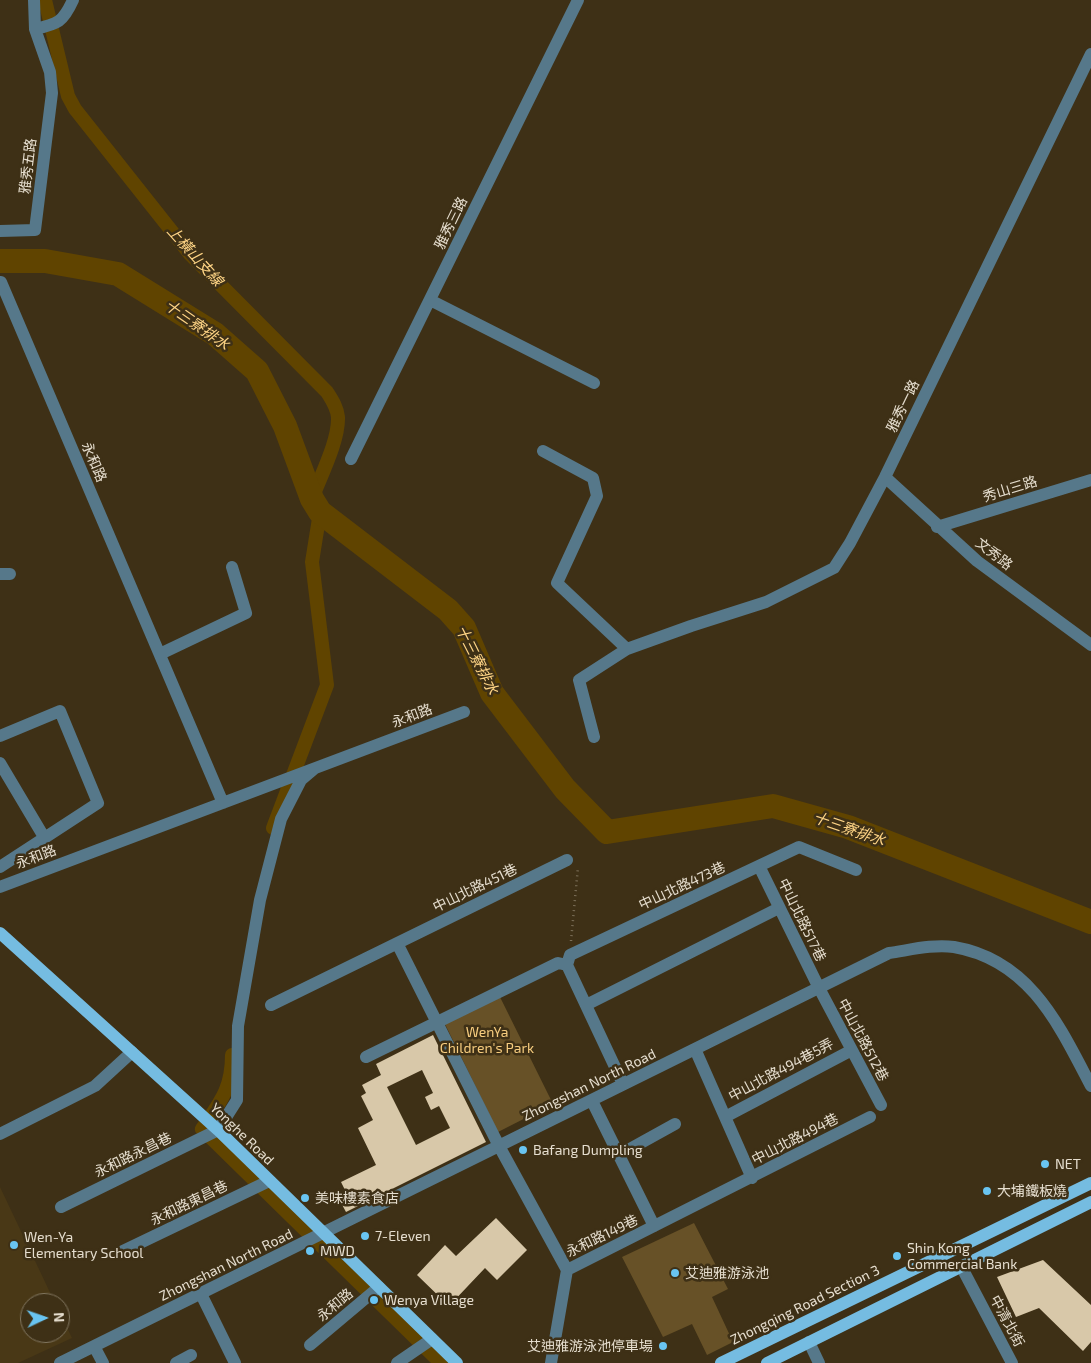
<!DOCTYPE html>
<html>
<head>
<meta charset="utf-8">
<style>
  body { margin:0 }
  #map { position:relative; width:1091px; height:1363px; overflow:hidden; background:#3e3016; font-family:"Exo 2",sans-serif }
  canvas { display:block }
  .north { position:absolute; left:20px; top:1293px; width:50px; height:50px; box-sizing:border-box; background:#3e3016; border:1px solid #817660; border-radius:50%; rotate:87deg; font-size:14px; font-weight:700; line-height:20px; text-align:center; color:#e6decf }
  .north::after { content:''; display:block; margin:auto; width:18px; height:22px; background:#69c4f1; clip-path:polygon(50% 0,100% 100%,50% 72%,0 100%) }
</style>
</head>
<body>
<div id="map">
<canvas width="1091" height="1363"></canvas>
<div class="north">N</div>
</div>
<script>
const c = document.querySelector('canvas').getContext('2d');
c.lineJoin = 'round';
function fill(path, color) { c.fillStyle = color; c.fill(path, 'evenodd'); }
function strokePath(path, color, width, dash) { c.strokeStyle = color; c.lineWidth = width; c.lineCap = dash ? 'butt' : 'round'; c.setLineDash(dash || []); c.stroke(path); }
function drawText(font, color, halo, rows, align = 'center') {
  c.font = font + ' "Exo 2","Noto Sans TC",sans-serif'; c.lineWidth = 5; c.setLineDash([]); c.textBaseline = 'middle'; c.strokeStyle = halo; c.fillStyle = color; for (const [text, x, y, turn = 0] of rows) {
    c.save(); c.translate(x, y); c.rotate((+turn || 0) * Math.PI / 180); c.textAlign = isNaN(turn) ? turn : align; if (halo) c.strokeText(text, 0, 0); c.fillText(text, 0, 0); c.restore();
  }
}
fill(new Path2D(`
  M0 1187 55 1303H30V1333H60V1313L72 1338 18 1363H0Z`), '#493816');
fill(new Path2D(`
  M500 997 553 1104 498 1132 445 1024Z
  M694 1223 728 1289 712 1297 733 1342 707 1355 692 1324 663 1337 622 1257Z`), '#675127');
strokePath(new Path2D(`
  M45 0 68 96 75 109 189 253 327 392C332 400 337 407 338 417 339 441 320 477 312 499
  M273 828 327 685 312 562 320 512
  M232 1055C232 1089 220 1102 202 1129L441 1363`), '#604400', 14);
strokePath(new Path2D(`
  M0 261H45L118 274 215 334 257 371 285 426 312 499 320 512 448 610 464 628 492 693 565 789 607 832 773 806 848 827 1091 922`), '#604400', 24);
fill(new Path2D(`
  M433 1035 486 1142 346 1212 339 1199 347 1194 341 1182 376 1165 358 1128 373 1120 361 1096 366 1093 362 1085 381 1075 376 1064ZM422 1070 433 1093 425 1097 431 1110 439 1106 450 1128 416 1145 387 1087Z
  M496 1218 527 1250 497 1280 485 1268 449 1306 417 1275 445 1245 456 1256Z
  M1043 1260 1091 1305V1342L1083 1351 1039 1308 1016 1317 997 1277Z`), '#d8c8a9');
strokePath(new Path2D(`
  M571 941 578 867`), '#7c705a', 2.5, [1, 4]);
strokePath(new Path2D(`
  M35 29C58 24 63 22 73 0
  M0 231 35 230 52 93 50 72 35 29 34 0
  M1 282 223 803
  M430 300 594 383
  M543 451 593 478 597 496 557 583 627 649
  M351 459 578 0
  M885 477 977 561 1091 645
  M937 527 1091 480
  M0 574H10
  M160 654 246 613 232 567
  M0 736 60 711 98 803 0 867
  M594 737 579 680 627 649 691 626 766 602 834 568 850 543 885 477 1091 54
  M0 763 44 837
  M759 866 819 988 881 1105
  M0 887 464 712
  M397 943 499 1146 567 1270
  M271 1005 567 860
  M586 1005 779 908
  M695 1049 752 1178
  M366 1057 558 963 567 965
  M623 1084 567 965 570 955 799 847 856 870
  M592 1101 654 1226
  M725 1117 852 1050
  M0 1134 95 1086 132 1052
  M619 1155 675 1124
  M61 1207 218 1130 237 1100 238 1026 260 900 281 819 301 780 314 769
  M121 1252 269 1181
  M961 1266 1012 1363
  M567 1270 870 1117
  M201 1294 235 1363
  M809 1342 819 1363
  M310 1345 379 1287
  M94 1346 103 1363
  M60 1363 889 953C910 950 933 944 954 947 1030 960 1059 1025 1091 1086
  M176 1363 191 1355
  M397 1363 432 1339
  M551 1363 567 1270`), '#56788a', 12);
strokePath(new Path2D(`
  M0 933 218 1130 457 1363
  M721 1363 1091 1183
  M767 1363 1091 1202`), '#75bce1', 12);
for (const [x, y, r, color] of [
  [523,1150,5,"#69c4f1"],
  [1045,1164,5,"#69c4f1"],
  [987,1191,5,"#69c4f1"],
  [305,1198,5,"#69c4f1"],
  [365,1236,5,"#69c4f1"],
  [14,1245,5,"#69c4f1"],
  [310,1251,5,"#69c4f1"],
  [897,1256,5,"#69c4f1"],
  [675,1273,5,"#69c4f1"],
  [374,1300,5,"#69c4f1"],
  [663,1346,5,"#69c4f1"]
]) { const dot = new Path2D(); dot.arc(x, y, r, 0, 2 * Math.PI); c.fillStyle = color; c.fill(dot); strokePath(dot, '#3e3016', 2); }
drawText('14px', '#e6decf', '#3e3016', [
  ["雅秀五路",28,166,-83],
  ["雅秀三路",451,223,-64],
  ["雅秀一路",903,406,-64],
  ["永和路",94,462,67],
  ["秀山三路",1010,489,-17],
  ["文秀路",994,554,38],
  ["永和路",412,716,-21],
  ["永和路",36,857,-21],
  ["中山北路473巷",682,886,-25],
  ["中山北路451巷",475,888,-26],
  ["中山北路517巷",802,920,64],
  ["中山北路512巷",863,1040,62],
  ["中山北路494巷5弄",781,1070,-28],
  ["Zhongshan North Road",589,1085,-26],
  ["Yonghe Road",242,1134,44],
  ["中山北路494巷",795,1139,-27],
  ["永和路永昌巷",133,1155,-26],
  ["永和路東昌巷",189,1203,-26],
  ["永和路149巷",602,1236,-26],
  ["Zhongshan North Road",226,1265,-26],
  ["永和路",335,1305,-40],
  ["Zhongqing Road Section 3",805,1305,-26],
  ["中清北街",1007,1321,62]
]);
drawText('14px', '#f7cd7f', '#3e3016', [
  ["WenYa",487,1032],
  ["Children's Park",487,1048]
]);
drawText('14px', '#e6decf', '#3e3016', [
  ["Bafang Dumpling",533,1150],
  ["NET",1055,1164],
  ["大埔鐵板燒",997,1191],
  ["美味樓素食店",315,1198],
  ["7-Eleven",375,1236],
  ["Wen-Ya",24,1237],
  ["Elementary School",24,1253],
  ["Shin Kong",907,1248],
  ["Commercial Bank",907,1264],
  ["MWD",320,1251],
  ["艾迪雅游泳池",685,1273],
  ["Wenya Village",384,1300],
  ["艾迪雅游泳池停車場",653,1346,"right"]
], 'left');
drawText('italic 15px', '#fed485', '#3e3016', [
  ["上橫山支線",195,256,48],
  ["十三寮排水",197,325,35],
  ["十三寮排水",477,660,63],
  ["十三寮排水",849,829,19]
]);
</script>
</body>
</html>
